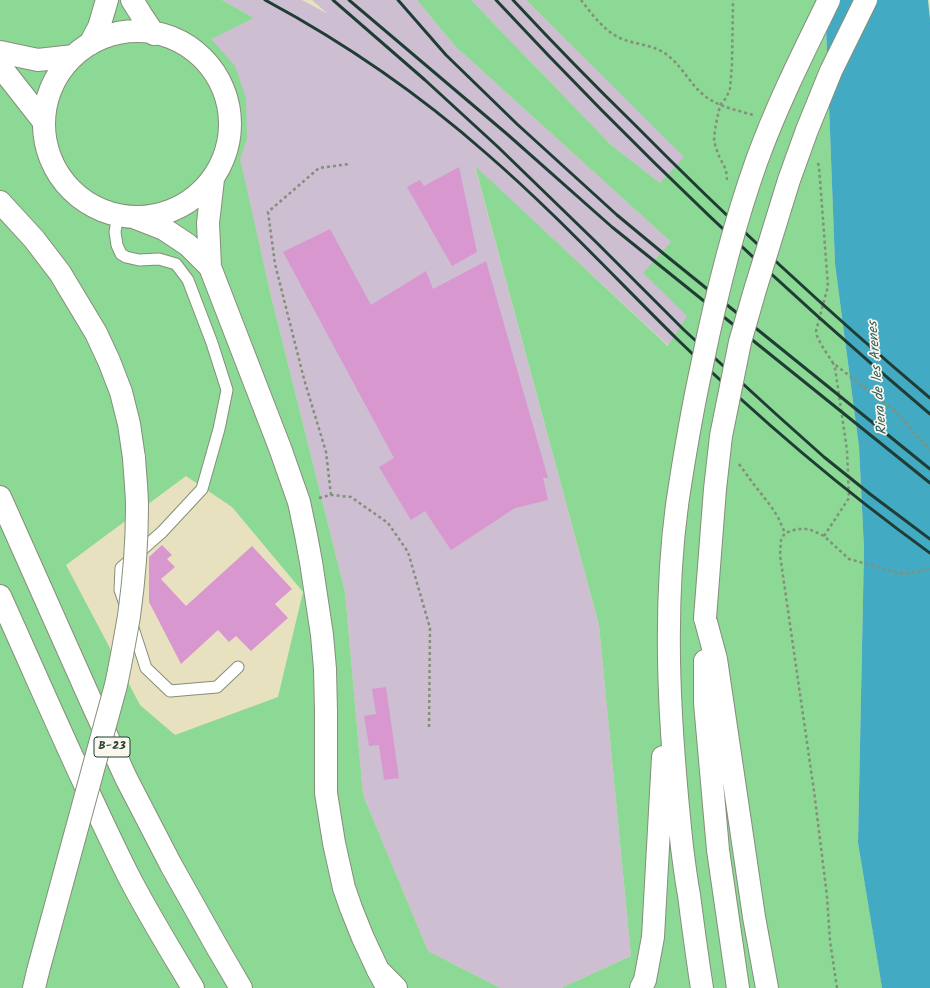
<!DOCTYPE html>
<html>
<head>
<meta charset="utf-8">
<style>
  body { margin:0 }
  canvas { display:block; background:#e8e1bf }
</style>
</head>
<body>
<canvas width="930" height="988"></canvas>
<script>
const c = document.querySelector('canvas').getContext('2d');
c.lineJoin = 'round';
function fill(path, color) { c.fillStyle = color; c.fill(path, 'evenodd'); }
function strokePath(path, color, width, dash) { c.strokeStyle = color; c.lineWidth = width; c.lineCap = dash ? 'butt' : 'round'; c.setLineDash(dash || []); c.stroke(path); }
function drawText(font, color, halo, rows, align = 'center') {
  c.font = font + ' Kalam,sans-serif'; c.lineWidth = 3.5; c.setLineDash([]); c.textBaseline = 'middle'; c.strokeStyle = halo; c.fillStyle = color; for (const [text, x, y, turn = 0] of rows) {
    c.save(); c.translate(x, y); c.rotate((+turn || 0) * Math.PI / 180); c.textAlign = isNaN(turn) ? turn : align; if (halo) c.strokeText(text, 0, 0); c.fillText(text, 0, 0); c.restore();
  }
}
fill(new Path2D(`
  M222 0H302L328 14 312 0H417L455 46 671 242 687 316 669 346 475 167 599 625 631 956 561 988H500L428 951 363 795 345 592 270 292 239 159 247 139 211 38 254 18Z
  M471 0H526L685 157 660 183 611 145Z`), '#cdbed2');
fill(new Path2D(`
  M0 0H222L254 18 211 39 235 66 246 98 247 139 240 159 270 292 345 592 363 795 428 951 500 988H0ZM186 476 232 507 303 592 278 697 175 735 140 705 66 565Z
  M417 0H471L611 145 660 183 684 157 526 0H825L835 264 859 447 864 549 858 843 882 988H561L631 956 599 625 475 166 668 346 687 316 643 273 671 242 455 46Z`), '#8cd895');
fill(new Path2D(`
  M825 0H928L930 19V988H882L858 843 864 549 859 447 835 264Z`), '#43aac3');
fill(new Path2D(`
  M459 167 477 252 452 266 407 187 420 180 424 186Z
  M330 229 371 305 426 271 433 289 486 261 548 478H543L548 500 515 508 451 550 425 511 411 520 379 467 394 458 283 252Z
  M162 545 172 555 167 559 175 567 161 579 186 606 252 546 292 589 275 604 288 618 251 651 236 636 229 642 218 630 181 664 149 602V557Z
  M386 687 399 778 384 780 379 745 369 746 364 716 376 714 372 689Z`), '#d997d0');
const lane = new Path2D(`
  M118 215 115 232 117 245 121 254 126 257 139 260 159 259 176 264 188 280 212 343 227 390 219 429 202 489 162 532 121 568 120 590 126 607
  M132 625 146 668 170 691 217 687 238 667`);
const secondary = new Path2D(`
  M132 0 142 16 154 34
  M44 124a93 93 0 1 1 186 0a93 93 0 1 1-186 0Z
  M90 44 99 27 107 0
  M0 52 38 60 74 56
  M0 66 44 122
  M213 179 208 223 210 267 280 448 299 502 306 535 311 562 322 635 325 669 326 712V793L334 843 344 888 351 908 363 938 378 970 387 987
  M136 218 164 229 188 245 210 267`);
const highway = new Path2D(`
  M0 202 34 239 60 273 96 333 109 361 121 392 129 424 134 458
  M0 497 90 699 126 778 171 865 217 947 241 988
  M677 505C662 618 670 734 682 847 684 863 686 879 689 895 693 926 697 957 702 988
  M0 596C42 689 82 783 128 875 148 914 171 951 193 988
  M705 618 716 659 754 917 767 988
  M705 661V703L718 850 738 988
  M378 970 396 988
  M34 988 38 971
  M641 988 645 980 653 937 663 757`);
strokePath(lane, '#848f7a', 13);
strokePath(secondary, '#848f7a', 24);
strokePath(highway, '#848f7a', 24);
strokePath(new Path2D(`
  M581 0C592 14 603 30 620 38 633 44 648 44 661 51 681 62 688 83 705 96 719 107 737 110 753 115
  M818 163 819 167 828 286 816 331 817 336 822 346 833 363 896 412 930 450
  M727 180 726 170 718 154 714 141 715 129 720 105 726 98 730 89 732 64 733 0
  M739 464 752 482 770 505 778 517 785 533
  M331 495 326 452 304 379 275 264 268 212 319 168 349 164
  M319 498 331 495 351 497 388 523 408 552 430 628 429 730
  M824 536 849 498 847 450 835 368 833 363
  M837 988 830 941 827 896 814 791 780 555 781 540 785 533 797 529H809L824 536 849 559 903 574 930 569`), '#848f7a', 2.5, [3, 3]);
strokePath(lane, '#fff', 11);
strokePath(secondary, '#fff', 22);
strokePath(highway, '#fff', 22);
strokePath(new Path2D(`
  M265 0C345 43 419 94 487 154 554 212 614 277 677 339 756 416 840 488 930 553
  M333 0 425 80 498 147 596 242 684 330 777 415 824 457 870 494 930 539
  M349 0 507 134 612 227 930 483
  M398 0 446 55 517 124 617 215 664 254 930 469
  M496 0C632 146 777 285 930 414
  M513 0C552 42 592 83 633 123 728 219 827 311 930 398`), '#1f3d34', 3);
const highwayBridge = new Path2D(`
  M677 505C684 458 692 411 702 365 716 296 733 227 757 160 777 105 803 53 829 0
  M705 618 715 489 721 436 740 342 755 290 789 180 807 130 831 71 866 0
  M38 971 116 685C121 662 125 639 129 616 134 580 137 543 137 507 137 491 135 474 134 458`);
strokePath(highwayBridge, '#848f7a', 24, []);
strokePath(highwayBridge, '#fff', 22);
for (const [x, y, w] of [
  [112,747,36]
]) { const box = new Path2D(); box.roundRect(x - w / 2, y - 10, w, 20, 3); c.fillStyle = '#fbf7ec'; c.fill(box); strokePath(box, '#1f3d34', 1); }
drawText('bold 12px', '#1f3d34', null, [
  ["B-23",112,747]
]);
drawText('italic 14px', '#2a5e5f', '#fbf7ec', [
  ["Riera de les Arenes",879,378,-95]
]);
</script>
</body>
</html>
